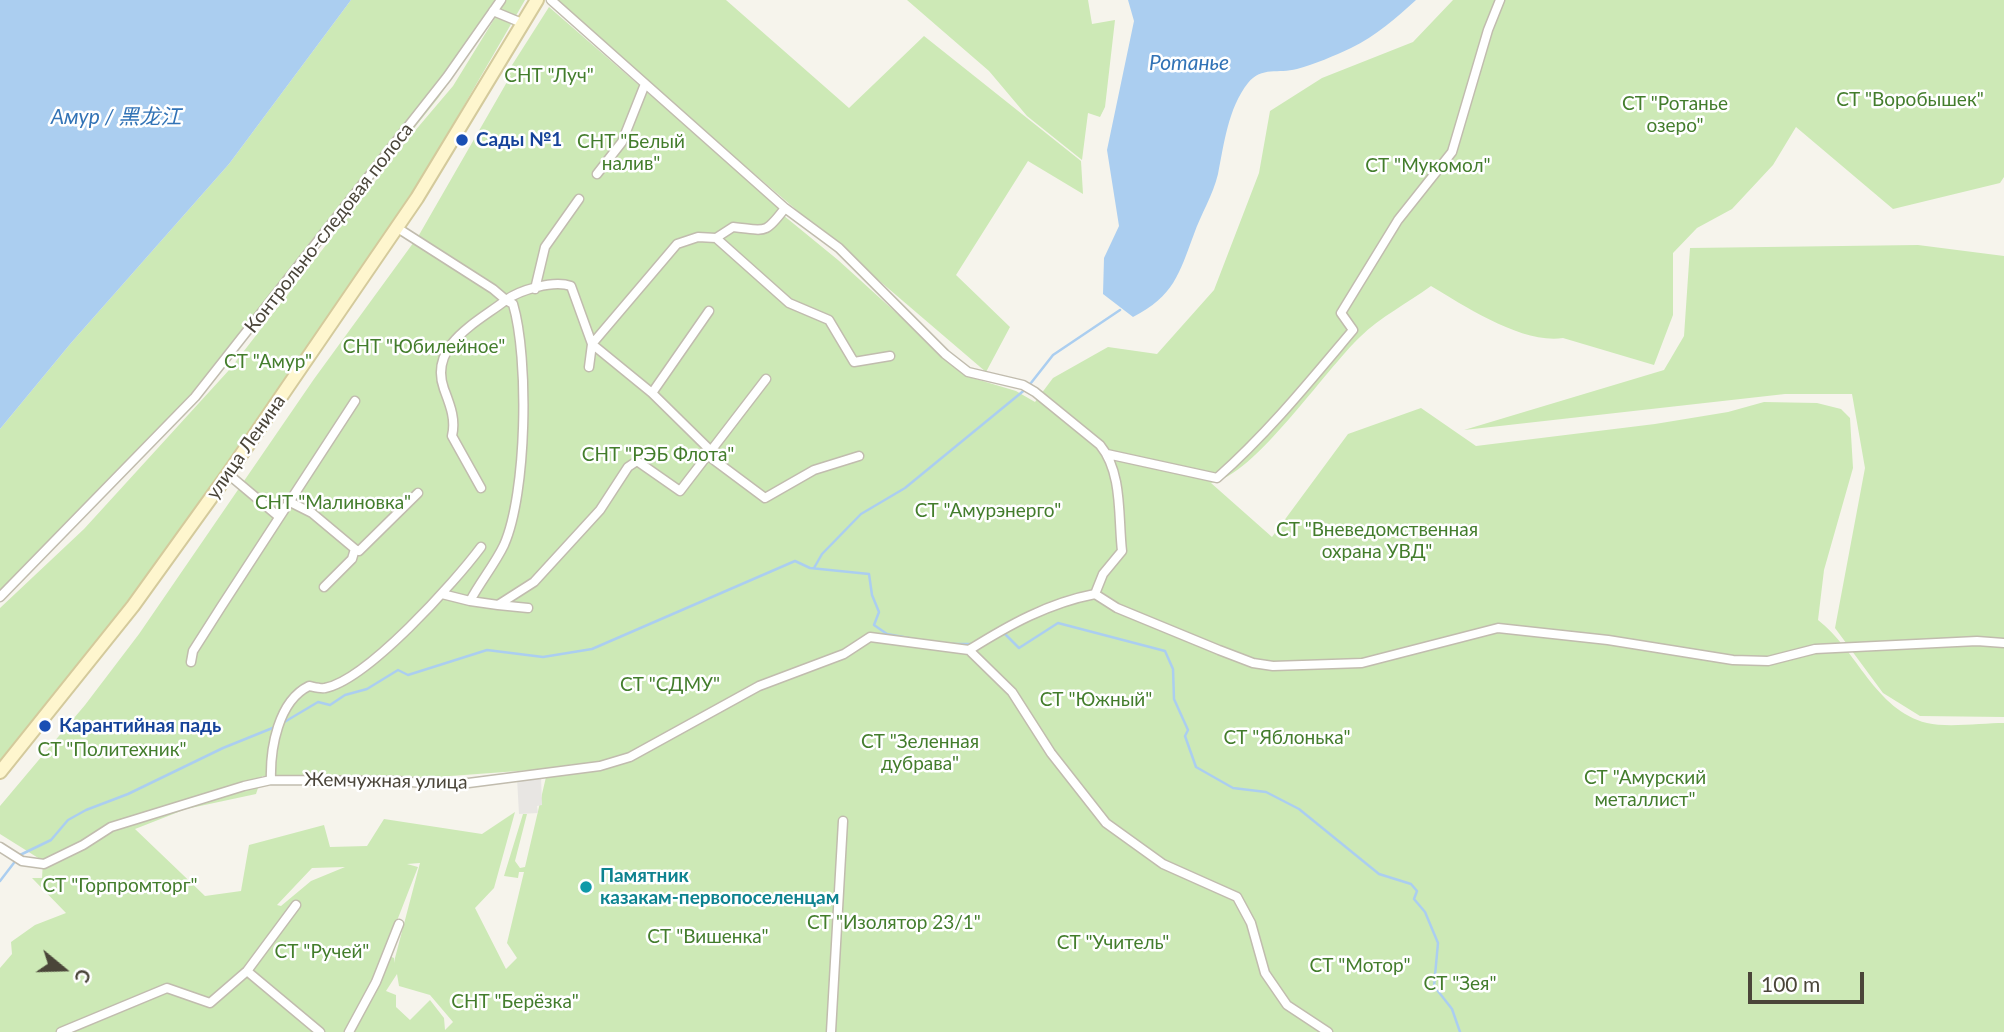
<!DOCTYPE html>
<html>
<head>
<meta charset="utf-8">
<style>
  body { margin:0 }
  #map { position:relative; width:2004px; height:1032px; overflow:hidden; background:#f6f4ec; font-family:Lato,sans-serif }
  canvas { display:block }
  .north { position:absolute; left:28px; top:934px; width:70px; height:70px; -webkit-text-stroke:5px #fff; paint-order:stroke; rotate:109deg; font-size:19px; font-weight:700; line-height:28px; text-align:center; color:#4a4539 }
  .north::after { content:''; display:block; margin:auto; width:24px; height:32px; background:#4a4539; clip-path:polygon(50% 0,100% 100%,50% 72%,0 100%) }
  .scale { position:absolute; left:1748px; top:972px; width:116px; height:32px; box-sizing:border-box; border:4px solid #4a4539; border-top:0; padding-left:9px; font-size:21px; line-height:24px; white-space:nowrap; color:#4a4539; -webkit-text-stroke:5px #fff; paint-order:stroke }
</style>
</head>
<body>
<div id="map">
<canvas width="2004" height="1032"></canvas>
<div class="north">С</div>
<div class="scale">100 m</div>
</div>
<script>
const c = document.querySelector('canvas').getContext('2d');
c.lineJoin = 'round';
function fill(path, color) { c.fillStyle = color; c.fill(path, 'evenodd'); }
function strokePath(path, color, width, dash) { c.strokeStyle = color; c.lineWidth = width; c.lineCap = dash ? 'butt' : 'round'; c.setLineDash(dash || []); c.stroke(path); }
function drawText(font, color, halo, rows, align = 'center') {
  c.font = font + ' Lato,"Noto Sans SC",sans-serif'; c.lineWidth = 5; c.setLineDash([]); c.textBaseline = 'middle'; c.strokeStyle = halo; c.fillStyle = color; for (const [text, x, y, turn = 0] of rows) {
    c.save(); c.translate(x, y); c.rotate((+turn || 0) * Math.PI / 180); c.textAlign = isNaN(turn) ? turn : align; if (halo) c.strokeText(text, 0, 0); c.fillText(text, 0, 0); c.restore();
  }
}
fill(new Path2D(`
  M351 0H503L439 97 262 319 182 412 0 597V429L71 343 229 164Z
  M506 0H525L418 185 273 399 136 597 0 767V608L84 529 230 369 408 139 453 86Z
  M551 0H726L849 108 924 36 1081 161 1083 194 1028 161 956 275 1010 327 986 372Z
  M907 0H1088L1092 24 1115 20 1105 107 1100 117 1088 113 1082 160 1027 116 989 71Z
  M1453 0H2004V177L2000 183 1893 209 1796 127 1773 165 1732 209 1697 228 1673 253V315L1654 365 1563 338C1522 344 1466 307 1431 286 1408 303 1380 317 1360 337 1325 370 1254 476 1211 483L1272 537 1348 434 1421 408 1476 446 1655 424 1728 412 1764 402 1817 403 1841 409 1850 418 1853 468 1824 570 1818 620C1857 650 1875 710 1927 723 1947 728 1983 723 2004 723V1032H0V968L12 954 11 942 35 925 66 913 32 878H42L43 861 0 834V806L85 705 139 634 314 379 419 235 511 75 507 73 549 7 771 200 783 215 838 260 966 376 1016 391 1035 402 1053 378 1108 347 1157 354 1214 290 1259 173 1270 111 1322 78 1413 42ZM575 764 576 773 546 777 525 867 520 868 515 861 527 814H523L504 876 518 878 519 872H524L507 943 517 958 506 969 475 908 494 888 515 812 482 834 384 819 367 846 330 847 324 825 249 845 241 891 205 896 135 829 186 809 256 794 262 776 437 777 545 769ZM420 863 395 958V963L394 958 384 954 418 867 407 864ZM345 867 311 881 281 906 277 905 312 868ZM397 974 399 986 430 995 453 1022 445 1030 444 1018 430 1000 410 1020 396 1007V995L386 991Z
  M1918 245 2004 256V717L1920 716 1883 693 1835 628 1865 468 1852 394H1785L1464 430 1664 370 1684 336 1690 248Z`), '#cde9b6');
fill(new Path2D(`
  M541 776 542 805 537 806 538 813 519 814 517 778Z`), '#e8e6e3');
fill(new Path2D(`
  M0 0H351L229 164 71 343 0 429Z
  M1128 0H1416C1396 18 1376 36 1351 48 1334 56 1315 64 1297 69 1278 74 1262 66 1248 83 1228 108 1224 145 1218 174 1213 195 1201 214 1194 234 1179 274 1174 296 1133 317L1103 294 1104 258 1119 226 1107 150 1134 21Z`), '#abcef0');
strokePath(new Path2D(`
  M814 568 822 554 861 514 905 488 1027 388 1053 355 1120 310
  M1002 631 1019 648 1058 623 1165 651 1173 669 1174 699 1188 730 1185 736 1196 767 1233 788 1266 792 1299 809 1379 874 1411 884 1417 891 1414 899 1425 912 1438 943 1434 986 1452 1009 1460 1032
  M952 644H973
  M281 724 318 702 330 705 345 695 367 689 398 670 408 675 487 650 543 657 592 649 795 561 810 568 869 574 872 595 879 612 874 625 887 634 914 639
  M0 881 20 855 51 840 68 820 86 810 128 794 223 748 275 727`), '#abcef0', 2.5);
const street = new Path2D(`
  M551 0 785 208 839 248 945 354 968 372 1023 385 1035 392 1100 445C1123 473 1118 517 1122 551L1103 574 1095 594
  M493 11 522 23
  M597 174 622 142 645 84
  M396 227 493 289 506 300C478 322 428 345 444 389 450 405 456 419 452 436L481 488
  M716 238 789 303 829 320 854 362 890 356
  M535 289 545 247 579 199
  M589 367 592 344 677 244 698 237 716 238 733 227C765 230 764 236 785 208
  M652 393 709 311
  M1107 454 1217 478C1268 433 1310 381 1353 330L1341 313 1398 220 1452 152 1488 30 1500 0
  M228 474 278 516
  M288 501 312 513 355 549 352 559 324 587
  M355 549 359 551 418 493
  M442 594 470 601C480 582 495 564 504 545 527 493 529 358 513 304L506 300C520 290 553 280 571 286L592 344 652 393 710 450V457L765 498 814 470 859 456
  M0 597 195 397 447 77 501 0
  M470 601 498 605 534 582 600 510 628 467 637 461 680 491 766 379
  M498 605 528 608
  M969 650C1009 625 1048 603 1095 594L1117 608 1219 650 1253 663 1273 666 1362 663 1498 628 1608 640 1733 660 1768 661 1815 649 1977 641 2004 643
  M969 650 1012 692 1051 753 1106 823 1163 864 1237 897 1251 923 1265 973 1287 1005 1328 1032
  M191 662 193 651 221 607 355 401
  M271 780C270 749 278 701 309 686 314 687 321 689 325 688 367 680 455 582 481 547
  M0 847 22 861 44 864 83 845 111 827 244 786 271 780 396 781 453 785 600 766 630 757 759 686 844 654 870 637 969 650
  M247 971 320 1032
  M61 1032 167 988 210 1003 247 971 296 905
  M349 1032 376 982 399 924
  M831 1032 843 821`);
const secondary = new Path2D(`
  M0 772 133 606 228 474 417 198 537 0`);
strokePath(street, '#c1bcae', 11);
strokePath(secondary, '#d4ca9c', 16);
strokePath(street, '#fff', 8);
strokePath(secondary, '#fef6ce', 12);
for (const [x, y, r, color] of [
  [462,140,7,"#1a4fb4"],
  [45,726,7,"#1a4fb4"],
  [586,887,7,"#0f9aa8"]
]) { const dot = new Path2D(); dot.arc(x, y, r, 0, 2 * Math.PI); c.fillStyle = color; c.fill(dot); strokePath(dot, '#fff', 2.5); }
drawText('19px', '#437d2c', '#fff', [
  ["СНТ \"Луч\"",549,76],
  ["СТ \"Воробышек\"",1910,100],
  ["СТ \"Ротанье",1675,104],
  ["озеро\"",1675,126],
  ["СНТ \"Белый",631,142],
  ["налив\"",631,164],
  ["СТ \"Мукомол\"",1428,166],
  ["СНТ \"Юбилейное\"",424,347],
  ["СТ \"Амур\"",268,362],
  ["СНТ \"РЭБ Флота\"",658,455],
  ["СНТ \"Малиновка\"",333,503],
  ["СТ \"Амурэнерго\"",988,511],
  ["СТ \"Вневедомственная",1377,530],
  ["охрана УВД\"",1377,552],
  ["СТ \"СДМУ\"",670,685],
  ["СТ \"Южный\"",1096,700],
  ["СТ \"Яблонька\"",1287,738],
  ["СТ \"Зеленная",920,742],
  ["дубрава\"",920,764],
  ["СТ \"Политехник\"",112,750],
  ["СТ \"Амурский",1645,778],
  ["металлист\"",1645,800],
  ["СТ \"Горпромторг\"",120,886],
  ["СТ \"Изолятор 23/1\"",894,923],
  ["СТ \"Вишенка\"",708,937],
  ["СТ \"Учитель\"",1113,943],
  ["СТ \"Ручей\"",322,952],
  ["СТ \"Мотор\"",1360,966],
  ["СТ \"Зея\"",1460,984],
  ["СНТ \"Берёзка\"",515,1002]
]);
drawText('bold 19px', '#164399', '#fff', [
  ["Сады №1",476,140],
  ["Карантийная падь",59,726]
], 'left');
drawText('19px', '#4a4539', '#fff', [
  ["Контрольно-следовая полоса",329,228,-52],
  ["улица Ленина",246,447,-55],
  ["Жемчужная улица",386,781,1]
]);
drawText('bold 19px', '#0d838f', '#fff', [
  ["Памятник",600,876],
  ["казакам-первопоселенцам",600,898]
], 'left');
drawText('italic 21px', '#3273b6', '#fff', [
  ["Ротанье",1189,63],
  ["Амур / 黑龙江",116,117]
]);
</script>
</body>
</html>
